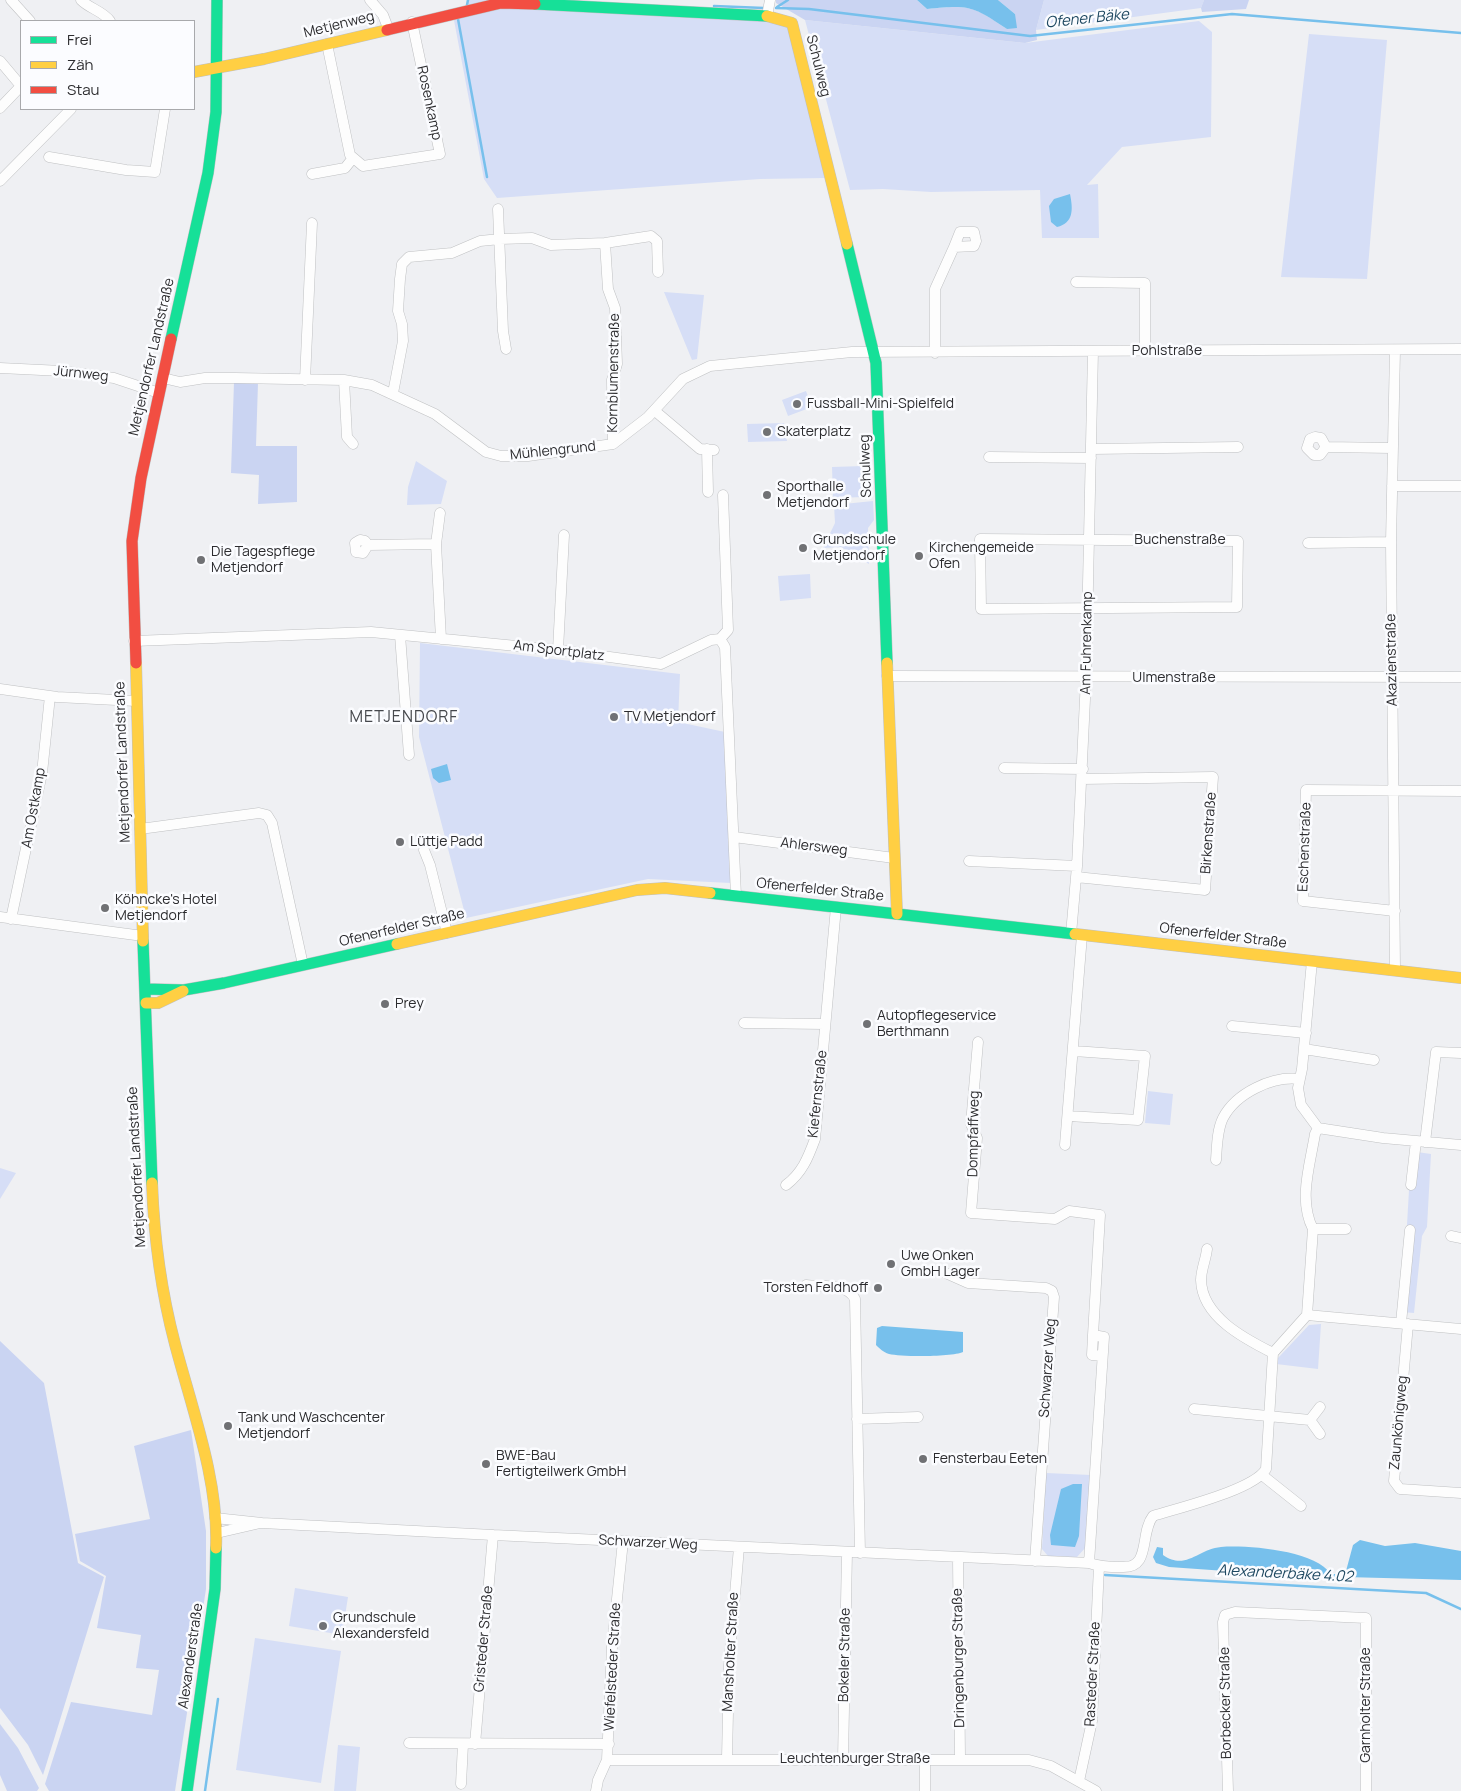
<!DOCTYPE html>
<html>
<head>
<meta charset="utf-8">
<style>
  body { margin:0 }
  #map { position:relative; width:1461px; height:1791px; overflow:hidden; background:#eff0f3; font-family:Manrope,sans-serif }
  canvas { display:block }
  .legend { position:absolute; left:20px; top:20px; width:175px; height:90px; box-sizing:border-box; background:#fbfcff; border:1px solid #a8a9ac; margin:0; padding:6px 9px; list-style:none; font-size:15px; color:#2c2c2f }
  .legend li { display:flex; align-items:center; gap:10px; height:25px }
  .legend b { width:25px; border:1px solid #a8a9ac }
</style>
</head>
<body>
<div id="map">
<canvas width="1461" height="1791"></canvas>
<ul class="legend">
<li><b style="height:6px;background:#16e098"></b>Frei</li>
<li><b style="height:6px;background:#ffcf43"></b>Zäh</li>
<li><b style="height:6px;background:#f24e42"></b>Stau</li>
</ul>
</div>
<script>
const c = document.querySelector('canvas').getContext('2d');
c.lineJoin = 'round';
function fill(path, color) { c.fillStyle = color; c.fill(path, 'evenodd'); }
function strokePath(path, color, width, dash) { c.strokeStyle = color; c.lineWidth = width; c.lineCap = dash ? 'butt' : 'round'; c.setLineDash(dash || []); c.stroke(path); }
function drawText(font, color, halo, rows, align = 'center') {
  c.font = font + ' Manrope,sans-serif'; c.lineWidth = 5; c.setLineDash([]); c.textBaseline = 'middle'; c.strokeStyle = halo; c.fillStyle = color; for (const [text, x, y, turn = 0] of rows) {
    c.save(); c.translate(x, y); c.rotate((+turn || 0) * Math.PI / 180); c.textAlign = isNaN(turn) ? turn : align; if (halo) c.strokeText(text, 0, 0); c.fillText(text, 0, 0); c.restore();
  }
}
fill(new Path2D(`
  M468 0H525L790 23 825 178 760 179 497 198 484 179 453 15 464 13Z
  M1044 0H1204L1201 8 1036 30Z
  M805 20 1025 43 1199 21 1212 32 1211 137 1122 147 1087 185 1098 184 1099 238H1042L1040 190 931 192 883 189 850 190Z
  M1309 34 1387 40 1367 279 1281 277Z
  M664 292 704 295 697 359 692 360Z
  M806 391 812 407 788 416 782 400Z
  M784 423 787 441 748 442 747 424Z
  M416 461 447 481 441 504 407 505 408 487Z
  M864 466 866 497 833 498 832 467Z
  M873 501 874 520 868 528 869 564 841 547 823 548 835 523 834 505Z
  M810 574 811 598 780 601 778 576Z
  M420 643 680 674 678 722 725 732 731 883 648 879 466 918 419 737Z
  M1148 1091 1173 1094 1170 1125 1145 1123Z
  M1417 1152 1431 1154 1427 1227 1422 1236 1414 1313 1402 1312 1409 1190H1413Z
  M0 1168 16 1173 0 1199Z
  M1321 1324 1318 1369 1276 1364 1278 1358 1309 1325Z
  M1046 1473 1091 1475 1086 1547 1077 1557 1048 1556 1042 1549Z
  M295 1588 348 1597 342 1635 289 1626Z
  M255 1638 341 1651 321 1783 236 1770Z
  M338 1745 360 1747 356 1791H334Z`), '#d6def6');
fill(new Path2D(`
  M776 0H917L927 9C969 5 972 5 1007 29L1015 14 998 0H1044L1036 30 1037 40 1025 43 805 20 776 3Z
  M1204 0H1249L1246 9 1202 12 1201 8Z
  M234 382 258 383 256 446H297V502L258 504 259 475 231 473Z
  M0 1341 44 1383 78 1563 104 1577 43 1775 28 1745 0 1708Z
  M191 1430 206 1531V1589L175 1791H49L45 1784 71 1702 152 1715 159 1670 136 1668 141 1635 97 1628 106 1576 80 1561 75 1534 150 1519 134 1446Z
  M0 1724 18 1748 39 1788 37 1791H7L0 1775Z`), '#cad4f2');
fill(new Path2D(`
  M917 0H998L1015 14 1017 28 1007 29C971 5 969 5 927 9Z
  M1070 194C1073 209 1074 223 1057 227L1051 222 1049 206 1054 199Z
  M447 764 451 780 439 783 433 778 431 769Z
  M882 1326 963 1332V1352C952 1357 901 1357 889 1354 883 1352 880 1349 876 1345L877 1328Z
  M1073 1484H1082L1079 1536 1075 1547 1051 1545 1050 1535 1061 1489Z
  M1360 1540 1385 1546 1415 1543 1461 1551V1580L1345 1577 1339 1579 1169 1567 1156 1563 1153 1557 1157 1547 1163 1548V1555C1186 1571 1198 1549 1221 1547 1247 1545 1314 1550 1331 1574H1340L1346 1571 1353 1545Z`), '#77c0ec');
strokePath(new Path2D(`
  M467 5 468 0
  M714 6 764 8
  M777 7 788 0
  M776 8 809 9 1030 36 1232 14 1461 33
  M458 19 487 177
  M1105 1575 1426 1593 1461 1609
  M205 1791 218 1699`), '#77c0ec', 2.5);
const street = new Path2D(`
  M11 0 30 21
  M81 0C90 9 103 11 110 21
  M370 0 383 15 388 28
  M767 16 770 0
  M327 44 350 155 363 166 440 154 412 22
  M0 61 21 86
  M0 108 21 86
  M49 157 126 170 155 172 165 109
  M312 174 345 168 353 158
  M0 181 71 109
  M498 209 503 331 506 349
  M605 243 608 289 615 308 617 364 612 380 613 444
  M1076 282 1145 283V351
  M1395 350 1391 542 1395 970
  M935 353V289L954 247 974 246 976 241 974 232H960L954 247
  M0 368 62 371 114 378 159 393
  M163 378 180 382 205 378H235L344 380 372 385 435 414 486 452 501 456H528L613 444 648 417 683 379 710 366 852 352 1461 349
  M305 380 312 223
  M344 380 347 437 353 444
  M393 393 403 341 402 324 398 311 400 279 402 264 409 257 452 253 480 241 500 239 532 238 551 245 605 243 651 236 657 241 658 272
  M655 411 700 449 714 450
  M1326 447 1320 455H1314L1307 448 1310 439 1315 437 1321 438 1326 447 1392 448
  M707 449 708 492
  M1092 449 1238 447
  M989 457 1091 458
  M1392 486H1461
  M980 539 1238 541 1237 607 981 609Z
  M1308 543 1391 542
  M436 544 440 513
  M368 545 363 553 356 552 355 543 360 540 365 541 368 545 436 544 441 639
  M400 635 409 755
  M720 639 728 630 723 495
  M134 641 371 632 558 650 661 664 711 640 720 639 725 647 736 896
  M558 650 564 535
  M887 676 1461 677
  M0 689 57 697 136 701
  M1004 768 1083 769
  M140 829 259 813 267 815 272 823 303 965
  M734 837 894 858
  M424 850 430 865 447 933
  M969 861 1077 866
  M1076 877 1205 890 1213 777 1082 779
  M1395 911 1303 901 1306 790 1461 791
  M0 917 143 936
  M11 919 42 773 50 696
  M1071 934 1077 866 1086 678 1093 351
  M1312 961 1302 1069 1298 1088 1301 1105 1318 1128 1383 1138 1461 1145
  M744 1023 825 1024
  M1232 1026 1306 1033
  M978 1042 971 1124 977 1138 971 1213 1055 1219 1069 1211 1100 1215 1093 1335 1104 1337 1089 1563
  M1304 1049 1374 1060
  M1068 1116 1138 1120 1145 1056 1074 1051
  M1425 1142 1436 1052 1461 1053
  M1065 1145 1082 935
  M1216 1160C1217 1146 1217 1130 1223 1118 1236 1093 1272 1076 1299 1079
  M786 1185C802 1173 808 1158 815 1139L836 907
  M1411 1185 1416 1141
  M1313 1229H1346
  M1451 1236 1461 1238
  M1207 1249C1206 1259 1201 1270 1201 1280 1202 1317 1245 1339 1273 1353
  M941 1271 968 1283 1046 1288 1052 1291 1054 1297 1035 1561
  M806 1285C823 1287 847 1283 855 1299L860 1553
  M1307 1315 1313 1229C1298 1200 1310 1165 1315 1134L1318 1128
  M1401 1323 1410 1230
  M1408 1324 1394 1481 1400 1489 1461 1493
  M1093 1335 1092 1355 1102 1356
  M1194 1409 1310 1420 1320 1434
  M857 1419 918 1417
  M1310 1420 1320 1407
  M1262 1475 1301 1506
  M215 1518 262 1523 493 1535 1089 1563C1100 1567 1110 1567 1121 1567 1152 1569 1139 1534 1153 1516 1178 1508 1254 1490 1266 1469L1273 1353 1307 1315 1461 1329
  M217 1533 256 1524
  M958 1558 960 1758
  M409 1743 609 1744
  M475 1744 493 1535
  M727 1758 729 1666 739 1547
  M843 1759 847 1552
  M607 1760H1029L1051 1766 1096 1791
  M1079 1781 1092 1721 1099 1566
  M461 1784 463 1744
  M596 1791 598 1780 607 1760 612 1647 623 1541
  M925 1791V1760
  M1228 1791 1223 1622 1225 1615 1235 1612 1366 1618V1791`);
const fast = new Path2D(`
  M535 4 767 16
  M847 244 876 363 887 663
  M171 339 208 173 216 112 217 0
  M710 893 1075 934
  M143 941 152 1183
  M145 989 184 990 224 983 397 944
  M187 1791 215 1589 216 1548`);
const slow = new Path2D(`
  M767 16 792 23 847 244
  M194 72 264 59 387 30
  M136 663 143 941
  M887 663 897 914
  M1075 934 1461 978
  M397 944 637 890 665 888 710 893
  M146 1003H158L183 991
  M152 1183C154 1238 161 1291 175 1344 192 1409 219 1481 216 1548`);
const jam = new Path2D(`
  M387 30 501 3 535 4
  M136 663 132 541 141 478 171 339`);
strokePath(street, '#bfc0c2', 11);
strokePath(fast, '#bfc0c2', 12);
strokePath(slow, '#bfc0c2', 12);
strokePath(jam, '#bfc0c2', 12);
strokePath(street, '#fdfdfd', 10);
strokePath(fast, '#16e098', 11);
strokePath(slow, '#ffcf43', 11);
strokePath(jam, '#f24e42', 11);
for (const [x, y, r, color] of [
  [797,404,5,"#707174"],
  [767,432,5,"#707174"],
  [767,495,5,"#707174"],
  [803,548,5,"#707174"],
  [919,556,5,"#707174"],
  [201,560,5,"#707174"],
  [614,717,5,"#707174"],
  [400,842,5,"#707174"],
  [105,908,5,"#707174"],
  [385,1004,5,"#707174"],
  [867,1024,5,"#707174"],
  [891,1264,5,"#707174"],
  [878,1288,5,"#707174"],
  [228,1426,5,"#707174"],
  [923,1459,5,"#707174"],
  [486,1464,5,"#707174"],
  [323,1626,5,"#707174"]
]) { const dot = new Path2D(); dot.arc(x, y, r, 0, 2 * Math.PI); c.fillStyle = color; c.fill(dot); strokePath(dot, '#fbfcff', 2); }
drawText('14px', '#2c2c2f', '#fbfcff', [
  ["Metjenweg",339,25,-14],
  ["Schulweg",818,66,76],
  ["Rosenkamp",429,103,78],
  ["Pohlstraße",1167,351],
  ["Metjendorfer Landstraße",152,357,-77],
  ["Kornblumenstraße",614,373,-89],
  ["Jürnweg",81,374,6],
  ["Mühlengrund",553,451,-6],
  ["Schulweg",866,466,-92],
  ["Buchenstraße",1180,540],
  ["Am Fuhrenkamp",1087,643,-89],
  ["Am Sportplatz",559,651,7],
  ["Akazienstraße",1392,660,-91],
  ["Ulmenstraße",1174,678],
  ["Metjendorfer Landstraße",123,762,-92],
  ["Am Ostkamp",34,808,-80],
  ["Birkenstraße",1209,833,-86],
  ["Ahlersweg",814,847,7],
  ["Eschenstraße",1305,847,-88],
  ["Ofenerfelder Straße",820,890,6],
  ["Ofenerfelder Straße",402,928,-13],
  ["Ofenerfelder Straße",1223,936,7],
  ["Kiefernstraße",818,1094,-84],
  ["Dompfaffweg",974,1134,-89],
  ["Metjendorfer Landstraße",137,1167,-93],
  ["Schwarzer Weg",1048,1368,-86],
  ["Zaunkönigweg",1399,1423,-85],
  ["Schwarzer Weg",648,1543,3],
  ["Gristeder Straße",484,1639,-85],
  ["Mansholter Straße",731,1652,-87],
  ["Bokeler Straße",845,1655,-89],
  ["Alexanderstraße",191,1656,-82],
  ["Dringenburger Straße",959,1658,-91],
  ["Wiefelsteder Straße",613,1667,-87],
  ["Rasteder Straße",1093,1674,-87],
  ["Borbecker Straße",1226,1703,-91],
  ["Garnholter Straße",1366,1705,-90],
  ["Leuchtenburger Straße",855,1759]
]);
drawText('14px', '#2c2c2f', '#fbfcff', [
  ["Fussball-Mini-Spielfeld",807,404],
  ["Skaterplatz",777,432],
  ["Sporthalle",777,487],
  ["Metjendorf",777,503],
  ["Grundschule",813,540],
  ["Metjendorf",813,556],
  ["Kirchengemeide",929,548],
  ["Ofen",929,564],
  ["Die Tagespflege",211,552],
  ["Metjendorf",211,568],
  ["TV Metjendorf",624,717],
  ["Lüttje Padd",410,842],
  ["Köhncke's Hotel",115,900],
  ["Metjendorf",115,916],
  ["Prey",395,1004],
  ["Autopflegeservice",877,1016],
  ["Berthmann",877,1032],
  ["Uwe Onken",901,1256],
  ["GmbH Lager",901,1272],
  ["Torsten Feldhoff",868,1288,"right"],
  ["Tank und Waschcenter",238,1418],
  ["Metjendorf",238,1434],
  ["BWE-Bau",496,1456],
  ["Fertigteilwerk GmbH",496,1472],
  ["Fensterbau Eeten",933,1459],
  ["Grundschule",333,1618],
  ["Alexandersfeld",333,1634]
], 'left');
drawText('italic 15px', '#1e4861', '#fbfcff', [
  ["Ofener Bäke",1087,19,-6],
  ["Alexanderbäke 4.02",1285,1574,3]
]);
c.letterSpacing = '1px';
drawText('16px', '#46484d', '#fbfcff', [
  ["METJENDORF",404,718]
]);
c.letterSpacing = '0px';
</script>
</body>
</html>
